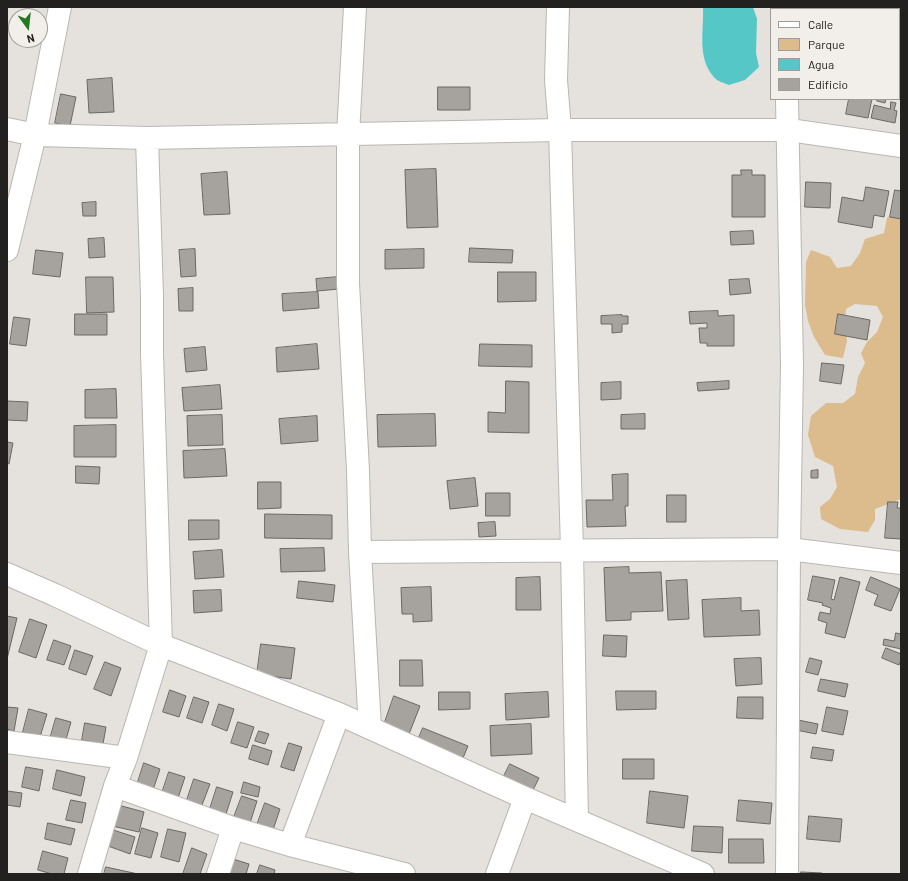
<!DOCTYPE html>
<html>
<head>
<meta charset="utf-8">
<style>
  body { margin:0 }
  #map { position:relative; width:908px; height:881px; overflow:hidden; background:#e5e2dd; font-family:Barlow,sans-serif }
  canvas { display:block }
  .frame { position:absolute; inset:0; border:8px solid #22211f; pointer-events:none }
  .legend { position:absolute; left:770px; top:8px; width:130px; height:92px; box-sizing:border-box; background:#f2efea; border:1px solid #9f9d99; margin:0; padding:5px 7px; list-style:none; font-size:12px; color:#22211f }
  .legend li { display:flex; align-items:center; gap:8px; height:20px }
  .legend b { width:20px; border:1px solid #9f9d99 }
  .north { position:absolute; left:8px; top:8px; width:40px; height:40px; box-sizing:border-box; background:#f2efea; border:1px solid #9f9d99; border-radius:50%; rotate:165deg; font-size:11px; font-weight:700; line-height:16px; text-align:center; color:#22211f }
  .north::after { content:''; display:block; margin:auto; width:14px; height:18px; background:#267721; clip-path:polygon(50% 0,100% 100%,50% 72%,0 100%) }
</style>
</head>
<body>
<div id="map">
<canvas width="908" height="881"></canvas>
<div class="frame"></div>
<ul class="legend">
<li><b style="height:5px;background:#fff"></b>Calle</li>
<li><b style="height:11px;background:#dcbb8d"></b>Parque</li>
<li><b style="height:11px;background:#55c7c7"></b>Agua</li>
<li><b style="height:11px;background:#a6a39f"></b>Edificio</li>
</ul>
<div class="north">N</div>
</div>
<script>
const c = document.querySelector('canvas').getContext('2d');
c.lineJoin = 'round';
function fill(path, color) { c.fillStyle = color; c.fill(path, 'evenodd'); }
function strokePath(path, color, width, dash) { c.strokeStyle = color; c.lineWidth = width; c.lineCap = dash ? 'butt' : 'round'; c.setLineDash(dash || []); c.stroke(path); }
fill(new Path2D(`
  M901 206V499L875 509V520L868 532 840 529 821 519 820 507 830 499 837 487 833 466 815 457 808 435 811 416 826 403H843L855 394 858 377 865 363 861 353 867 342 877 332 883 317 877 306 855 304 846 309 845 323 847 341 843 358 825 355 814 337 808 321 805 305 806 262 811 250 830 257 837 268 851 266 860 253 865 239 884 233 887 218Z`), '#dcbb8d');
fill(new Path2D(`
  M703 7H753L757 19 756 53 759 67 745 80 729 85C724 83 716 81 713 76 697 57 704 30 703 7Z`), '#55c7c7');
const building = new Path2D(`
  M112 78 114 112 89 113 87 80Z
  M438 87H470V110H438Z
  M61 94 76 97 70 126 55 123Z
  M849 99H872L868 118 846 114Z
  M877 99H886L885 103 877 101Z
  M891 102 896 103 894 110 897 111 895 123 871 118 874 105 890 109Z
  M436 169 438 227 407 228 405 170Z
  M741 170H752V175H765V217H732V175H741Z
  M227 172 230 214 204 215 201 174Z
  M806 182 831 183 830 208 805 207Z
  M866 187 889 191 884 217 874 215 872 228 838 222 842 197 863 201Z
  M895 190 901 191V219L890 217Z
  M96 202V216H83L82 203Z
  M753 231 754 244 731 245 730 232Z
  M104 238 105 257 89 258 88 239Z
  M470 248 513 250 512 263 469 262Z
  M195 249 196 276 181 277 179 250Z
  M424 249V268L385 269V250Z
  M36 250 63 253 60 277 33 274Z
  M498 272H536V301L498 302Z
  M86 277H113L114 312 87 313Z
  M338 277 339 289 317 291 316 279Z
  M749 279 751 293 730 295 729 280Z
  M193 288V311H179L178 289Z
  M318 292 319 308 283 311 282 294Z
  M718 311V316L734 315V346H707V343H700L699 328H707V323L690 324 689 312Z
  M75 314H107V335H75Z
  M838 314 870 320 867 340 835 334Z
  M622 315V316H628V324H622V332L612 333V324H601V316Z
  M14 317 30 319 26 346 10 344Z
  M317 344 319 369 277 372 276 348Z
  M480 344 532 345V367L479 366Z
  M205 347 207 370 186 372 184 349Z
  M822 363 844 365 841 384 820 381Z
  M506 381 529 382V433L488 432V412L505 413Z
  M729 381V389L698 391 697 383Z
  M621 382V399L601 400V383Z
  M220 385 222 409 184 411 182 388Z
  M116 389 117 418H85V390Z
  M7 401 28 402 27 421 7 420Z
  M435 414 436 446 378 447 377 415Z
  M645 414V429H621V415Z
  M222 415 223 445 188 446 187 416Z
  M317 416 318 441 281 444 279 419Z
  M116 425V457H74V426Z
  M7 442 13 443 9 464 7 463Z
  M225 449 227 476 184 478 183 451Z
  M76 466 100 467 99 484 76 483Z
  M818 470V478H811V471Z
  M628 474V506H625L626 526 587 527 586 500H613L612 475Z
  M475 478 478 506 450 509 447 481Z
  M258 482H281V508L258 509Z
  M486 493H510V516H486Z
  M667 495H686V522H667Z
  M888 502H898L897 508H901V539L885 538Z
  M265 514 332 515V539L265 538Z
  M189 520H219V539L189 540Z
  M495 522 496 536 479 537 478 523Z
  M324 548 325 571 281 572 280 549Z
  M222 550 224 577 195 579 193 552Z
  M629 567V573L661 572 663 611 631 612V620L606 621 604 568Z
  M813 576 835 580 831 599 834 600 840 577 860 582 845 638 825 633 827 623 818 620 820 612 830 614 831 608 822 605 823 603 808 600Z
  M540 577 541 610H516V578Z
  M871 577 900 589 891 611 874 605 878 595 866 590Z
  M687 580 689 619 668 620 666 581Z
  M299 581 335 585 333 602 297 598Z
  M431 587 432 621 413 622V614H402L401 588Z
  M221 590 222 611 194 613 193 591Z
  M741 598V611L759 610 760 635 704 637 702 600Z
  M7 616 17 618 7 659Z
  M30 619 47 625 36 658 19 652Z
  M896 633 901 634V649L883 645 884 639 894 641Z
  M604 635 627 636 626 657 603 656Z
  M54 640 71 646 64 665 47 660Z
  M261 644 295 648 291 679 257 674Z
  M886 648 901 654V660L899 665 882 658Z
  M75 650 93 656 86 675 69 669Z
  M761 658 762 684 736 686 734 659Z
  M810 658 822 661 818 675 806 672Z
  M400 660H422L423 686H400Z
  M105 662 121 668 111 696 94 689Z
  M821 679 848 684 845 697 818 691Z
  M170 690 186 696 179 717 163 712Z
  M616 691H656V709L617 710Z
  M439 692H470V709L439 710Z
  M548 692 549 717 506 720 505 694Z
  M394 696 420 706 409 734 384 725Z
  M194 697 209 702 202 723 187 718Z
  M738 697H763V719L737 718Z
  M219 704 234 709 227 731 212 725Z
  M7 707 18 708 14 731 7 729Z
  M827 707 848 711 843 735 822 731Z
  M29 709 47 714 40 737 23 732Z
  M56 718 71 722 65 743 50 739Z
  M798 720 818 724 816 734 796 730Z
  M238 722 254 727 247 748 231 743Z
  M85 723 106 727 103 744 82 740Z
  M531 724 532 754 491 756 490 726Z
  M423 728 468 746 463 758 418 740Z
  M259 731 269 734 265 744 255 741Z
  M289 743 302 747 294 771 281 767Z
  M253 745 272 751 268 765 249 759Z
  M813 747 834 750 832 761 811 758Z
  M623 759H654V779H623Z
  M144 763 160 769 153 790 137 785Z
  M510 764 539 778 532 792 503 778Z
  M26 767 43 770 39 791 22 787Z
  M57 770 85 777 81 796 53 789Z
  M169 772 185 777 178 798 162 793Z
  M194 779 210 784 202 805 187 800Z
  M244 782 260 787 258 797 241 793Z
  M217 787 233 792 226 814 210 809Z
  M7 791 22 793 20 807 7 805Z
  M650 791 688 796 684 828 647 823Z
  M242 796 257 801 250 823 234 817Z
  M71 800 86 803 82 823 66 820Z
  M739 800 772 803 770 824 737 821Z
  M265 803 280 809 273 830 257 825Z
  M118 805 144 812 139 832 112 826Z
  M809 816 842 819 840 842 807 839Z
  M48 823 75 829 71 845 45 839Z
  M694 826 723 827 722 853 692 851Z
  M142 828 158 833 151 858 135 854Z
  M168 829 186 833 179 862 161 857Z
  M113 830 135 837 130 854 108 846Z
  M729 839H763L764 863H729Z
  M192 848 207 854 200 874H183Z
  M43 851 68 858 64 874H52L38 870Z
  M233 859 249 864 246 874H228Z
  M260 865 275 870 274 874H257Z
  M106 867 138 874H104Z
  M801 872 822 873V874H801Z`);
fill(building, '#a6a39f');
strokePath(building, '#6b6864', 1);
const minor = new Path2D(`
  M355 7 348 135V283L358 470 360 552 370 728
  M558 7 556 80 560 130 572 550 577 820
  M783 7V9
  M7 129 35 135 147 138 560 130H789L901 146
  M7 250 35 135 60 7
  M360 552 789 549 901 563
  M7 574 55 595 161 645 339 714 525 798 703 874
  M7 742 126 758
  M115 786 233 828 290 845 404 874
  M290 845 339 714
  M89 874 115 786 126 758 161 645 152 353V296L147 138
  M218 874 233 828
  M497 874 525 798
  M787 874 789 549 792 364 787 99`);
strokePath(minor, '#bab7b2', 24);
strokePath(minor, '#fff', 22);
</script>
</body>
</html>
